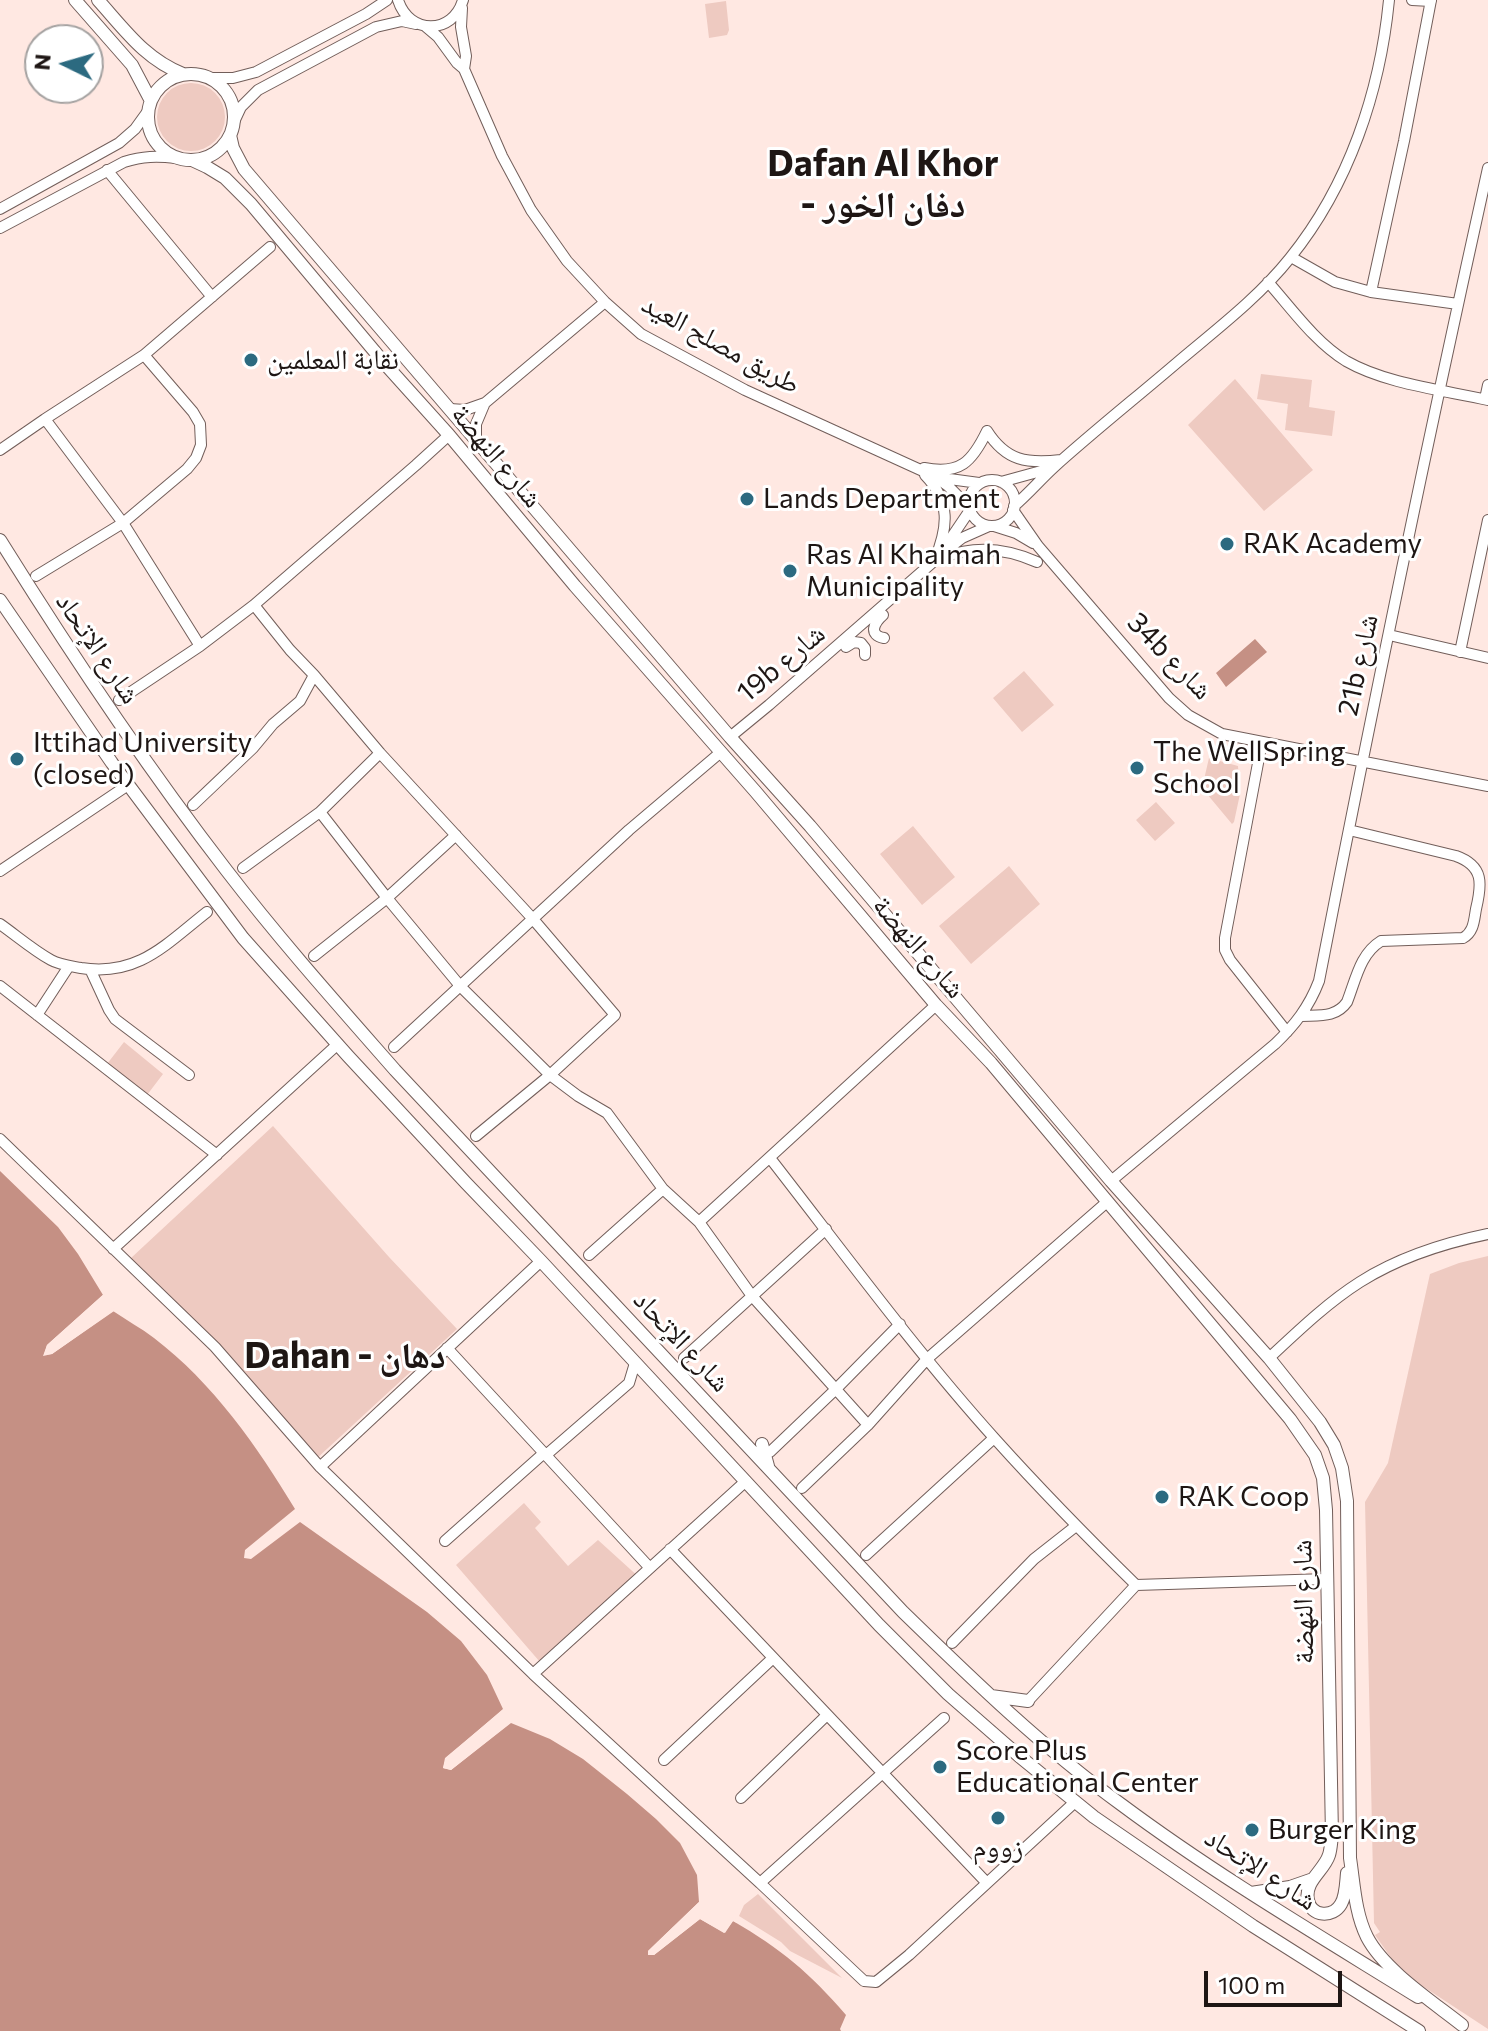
<!DOCTYPE html>
<html>
<head>
<meta charset="utf-8">
<style>
  body { margin:0 }
  #map { position:relative; width:1488px; height:2031px; overflow:hidden; background:#ffe8e2; font-family:Commissioner,sans-serif }
  canvas { display:block }
  .north { position:absolute; left:24px; top:24px; width:80px; height:80px; box-sizing:border-box; background:#fff; border:2px solid #a5a2a1; border-radius:50%; rotate:275deg; font-size:22px; font-weight:700; line-height:32px; text-align:center; color:#1e1614 }
  .north::after { content:''; display:block; margin:auto; width:28px; height:36px; background:#2c6a80; clip-path:polygon(50% 0,100% 100%,50% 72%,0 100%) }
  .scale { position:absolute; left:1204px; top:1971px; width:138px; height:36px; box-sizing:border-box; border:4px solid #1e1614; border-top:0; padding-left:10px; font-size:24px; line-height:28px; white-space:nowrap; color:#1e1614; -webkit-text-stroke:6px #fff; paint-order:stroke }
</style>
</head>
<body>
<div id="map">
<canvas width="1488" height="2031"></canvas>
<div class="north">N</div>
<div class="scale">100 m</div>
</div>
<script>
const c = document.querySelector('canvas').getContext('2d');
c.lineJoin = 'round';
function fill(path, color) { c.fillStyle = color; c.fill(path, 'evenodd'); }
function strokePath(path, color, width, dash) { c.strokeStyle = color; c.lineWidth = width; c.lineCap = dash ? 'butt' : 'round'; c.setLineDash(dash || []); c.stroke(path); }
function drawText(font, color, halo, rows, align = 'center') {
  c.font = font + ' Commissioner,"Noto Naskh Arabic",sans-serif'; c.lineWidth = 6; c.setLineDash([]); c.textBaseline = 'middle'; c.strokeStyle = halo; c.fillStyle = color; for (const [text, x, y, turn = 0] of rows) {
    c.save(); c.translate(x, y); c.rotate((+turn || 0) * Math.PI / 180); c.textAlign = isNaN(turn) ? turn : align; if (halo) c.strokeText(text, 0, 0); c.fillText(text, 0, 0); c.restore();
  }
}
fill(new Path2D(`
  M726 1 729 30 727 35 709 38 705 4Z
  M157 117a34 34 0 1 1 68 0a34 34 0 1 1-68 0Z
  M1261 374 1312 380 1309 407 1335 411 1332 436 1285 430 1288 404 1257 399Z
  M1235 379 1313 470 1264 511 1188 425Z
  M1024 671 1054 705 1022 732 993 698Z
  M1209 758 1238 766 1240 794 1234 822 1232 824 1202 788Z
  M1156 802 1175 823 1155 841 1136 820Z
  M913 826 955 877 922 905 880 854Z
  M1009 866 1040 904 971 964 939 926Z
  M124 1042 163 1074 147 1095 107 1064Z
  M273 1126 389 1257 457 1329 315 1460 200 1337 146 1282 131 1258Z
  M1488 1256V2029L1401 1972 1375 1935 1380 1932 1374 1923 1365 1502 1388 1463 1430 1274 1459 1263Z
  M524 1503 541 1522 535 1528 568 1566 598 1540 641 1579 540 1662 456 1565Z
  M758 1894 842 1978 790 1951 781 1942 739 1916 744 1905Z`), '#eecac1');
fill(new Path2D(`
  M1255 639 1267 652 1226 687 1216 673Z
  M0 1171 58 1227 78 1254 103 1295 47 1345 44 1355 52 1354 113 1311C126 1320 141 1328 154 1338 213 1383 257 1446 295 1509L245 1550 244 1558 251 1559 300 1522 427 1612 461 1641 487 1675 503 1709 446 1758 443 1768 451 1770 511 1723 550 1739 583 1759 627 1794 656 1819 680 1843 697 1875 699 1902 648 1951 654 1955 700 1919 724 1933 733 1921C781 1949 810 1973 846 2015L840 2029 841 2031H0Z`), '#c59084');
fill(new Path2D(`
  M106 1292V1298L50 1347 49 1350 111 1308 117 1309 52 1354 43 1356 47 1345Z
  M506 1707V1712L449 1760 448 1765 450 1766 509 1720H514L451 1770 443 1768 445 1758Z
  M703 1900 701 1904 660 1944 699 1915 723 1928 732 1917 738 1919 737 1923 733 1921 725 1933 700 1919 654 1955H648V1951L699 1902Z`), '#ffe8e2');
const minor = new Path2D(`
  M398 0C409 35 453 35 463 0
  M1412 0 1431 1
  M462 8 461 27 466 56 464 69
  M425 26 438 37 457 63 464 69 502 156 531 210 567 261 605 302 641 334 745 390 936 477 948 486 969 507
  M211 78H233L256 72 366 14 387 0
  M234 122 241 107 258 90 376 27 402 21 416 24
  M107 170 212 297
  M0 209 119 143 135 129 148 111
  M0 228 124 162C143 156 157 156 176 158
  M1291 257 1335 282 1371 292 1458 304
  M1268 282C1292 309 1315 342 1346 361 1386 384 1443 390 1488 400
  M1371 292 1404 141 1431 0
  M1485 399 1488 385
  M450 409 465 410 485 403 605 302
  M45 419 123 523 200 646
  M987 431C1006 461 1027 464 1061 460
  M476 439V424L484 405
  M0 450 45 419 144 355 270 247
  M924 468C960 475 972 462 987 431
  M925 475C951 502 948 527 935 559
  M942 478 979 483
  M969 503a23 23 0 1 1 46 0a23 23 0 1 1-46 0Z
  M1001 482 1052 468
  M1014 506C1028 494 1040 480 1053 468 1094 431 1137 397 1179 361 1217 329 1259 297 1290 258 1349 185 1380 92 1389 0
  M1013 510 1038 546 1169 698 1188 715 1222 734 1488 786
  M994 526 1016 533 1033 543
  M945 547 970 510
  M944 557C976 545 1006 548 1037 562
  M36 576 123 523 187 469 196 458 201 445 200 424 193 412 144 355
  M254 605 290 650 314 675 380 753 533 919 615 1015 550 1075 476 1136
  M883 615C874 623 868 635 884 638
  M1389 635 1488 658
  M846 647 854 642 861 643 865 648V655
  M1460 652 1488 520
  M119 700 200 646 254 605 416 465 449 435
  M730 737 769 705 949 548 962 538 989 526
  M1262 742 1225 938V950L1230 960 1287 1032
  M193 805 253 748 273 724 300 701 314 675
  M320 812 387 898 461 987 550 1075 578 1096 607 1113 663 1189 699 1222 752 1296 868 1425
  M243 868 320 812 380 753
  M0 871 128 785
  M0 924C17 936 33 950 51 960 60 965 71 966 81 968 138 977 166 944 207 912
  M314 956 387 898 456 835
  M90 969 109 1010 115 1019 189 1075
  M0 986 217 1155
  M37 1015 69 966
  M1301 1016C1319 1015 1336 1018 1347 1002 1356 979 1360 954 1381 941L1463 938C1474 932 1474 920 1476 909 1482 884 1484 866 1456 856L1349 830
  M394 1047 629 830 721 752
  M0 1139 215 1347 320 1467 533 1674 760 1883
  M770 1158C844 1253 915 1350 996 1440 1041 1490 1088 1538 1136 1585
  M1111 1181 1275 1044C1295 1025 1309 1007 1319 981 1372 709 1428 438 1488 168
  M699 1222 936 1005
  M113 1249 338 1044
  M589 1255 663 1189
  M447 1348 650 1568
  M684 1358 826 1229
  M1269 1358C1298 1331 1327 1303 1360 1282 1398 1258 1444 1243 1488 1234
  M770 1452 836 1389 900 1324
  M546 1455 629 1383 635 1363
  M320 1467 541 1261
  M802 1488 868 1425 927 1359 1107 1202
  M445 1541 544 1453
  M670 1549 986 1882
  M866 1555 994 1438
  M952 1643 1034 1559 1076 1526
  M533 1674 746 1481
  M1028 1701 1136 1585 1327 1579
  M944 1718 760 1883 864 1981 876 1982 909 1955 1075 1802
  M664 1760 773 1658
  M741 1798 826 1716`);
const major = new Path2D(`
  M75 0 132 65 151 101
  M98 0C125 30 145 59 183 74
  M148 117a43 43 0 1 1 86 0a43 43 0 1 1-86 0Z
  M230 135 233 148 244 169 730 737 810 826 1111 1181 1269 1358 1320 1422 1334 1445 1342 1468 1347 1501 1350 1858C1354 1884 1355 1913 1367 1937 1384 1970 1433 2002 1462 2025
  M192 160 207 167 225 178 251 204 386 365 449 435 575 586 755 791 936 1005 991 1063 1290 1419 1315 1455 1323 1478 1326 1510 1332 1836C1331 1842 1331 1849 1329 1855 1324 1871 1304 1881 1308 1900 1311 1917 1333 1918 1341 1904 1346 1896 1346 1883 1347 1873
  M0 540C71 654 145 765 227 871 280 940 338 1005 395 1070L903 1612C973 1680 1043 1748 1122 1805 1216 1875 1318 1935 1418 1997
  M0 600 112 763 243 938 348 1056 466 1183 541 1261 879 1625 948 1694 1019 1756 1094 1817 1253 1926 1419 2031
  M762 1444 768 1466
  M991 1696 1028 1701
  M1251 1893 1290 1887 1313 1879`);
strokePath(minor, '#725e5a', 12);
strokePath(major, '#725e5a', 14);
strokePath(minor, '#fff', 10);
strokePath(major, '#fff', 12);
for (const [x, y, r, color] of [
  [251,360,8,"#2c6a80"],
  [747,499,8,"#2c6a80"],
  [1227,544,8,"#2c6a80"],
  [790,571,8,"#2c6a80"],
  [17,759,8,"#2c6a80"],
  [1137,768,8,"#2c6a80"],
  [1162,1497,8,"#2c6a80"],
  [940,1767,8,"#2c6a80"],
  [998,1818,8,"#2c6a80"],
  [1252,1830,8,"#2c6a80"]
]) { const dot = new Path2D(); dot.arc(x, y, r, 0, 2 * Math.PI); c.fillStyle = color; c.fill(dot); strokePath(dot, '#fff', 3); }
drawText('28px', '#1e1614', '#fff', [
  ["طريق مصلح العيد",721,344,29],
  ["شارع النهضة",497,456,50],
  ["شارع الإتحاد",98,648,56],
  ["34b شارع",1170,656,46],
  ["19b شارع",781,663,-40],
  ["21b شارع",1358,665,-78],
  ["شارع النهضة",919,947,49],
  ["شارع الإتحاد",682,1341,47],
  ["شارع النهضة",1303,1602,-91],
  ["شارع الإتحاد",1261,1869,33]
]);
drawText('28px', '#1e1614', '#fff', [
  ["نقابة المعلمين",267,360],
  ["Lands Department",763,499],
  ["RAK Academy",1243,544],
  ["Ras Al Khaimah",806,555],
  ["Municipality",806,587],
  ["Ittihad University",33,743],
  ["(closed)",33,775],
  ["The WellSpring",1153,752],
  ["School",1153,784],
  ["RAK Coop",1178,1497],
  ["Score Plus",956,1751],
  ["Educational Center",956,1783],
  ["Burger King",1268,1830],
  ["زووم",998,1848,"center"]
], 'left');
drawText('bold 36px', '#1e1614', '#fff', [
  ["Dafan Al Khor",883,164],
  ["- دفان الخور",883,205],
  ["Dahan - دهان",345,1356]
]);
</script>
</body>
</html>
